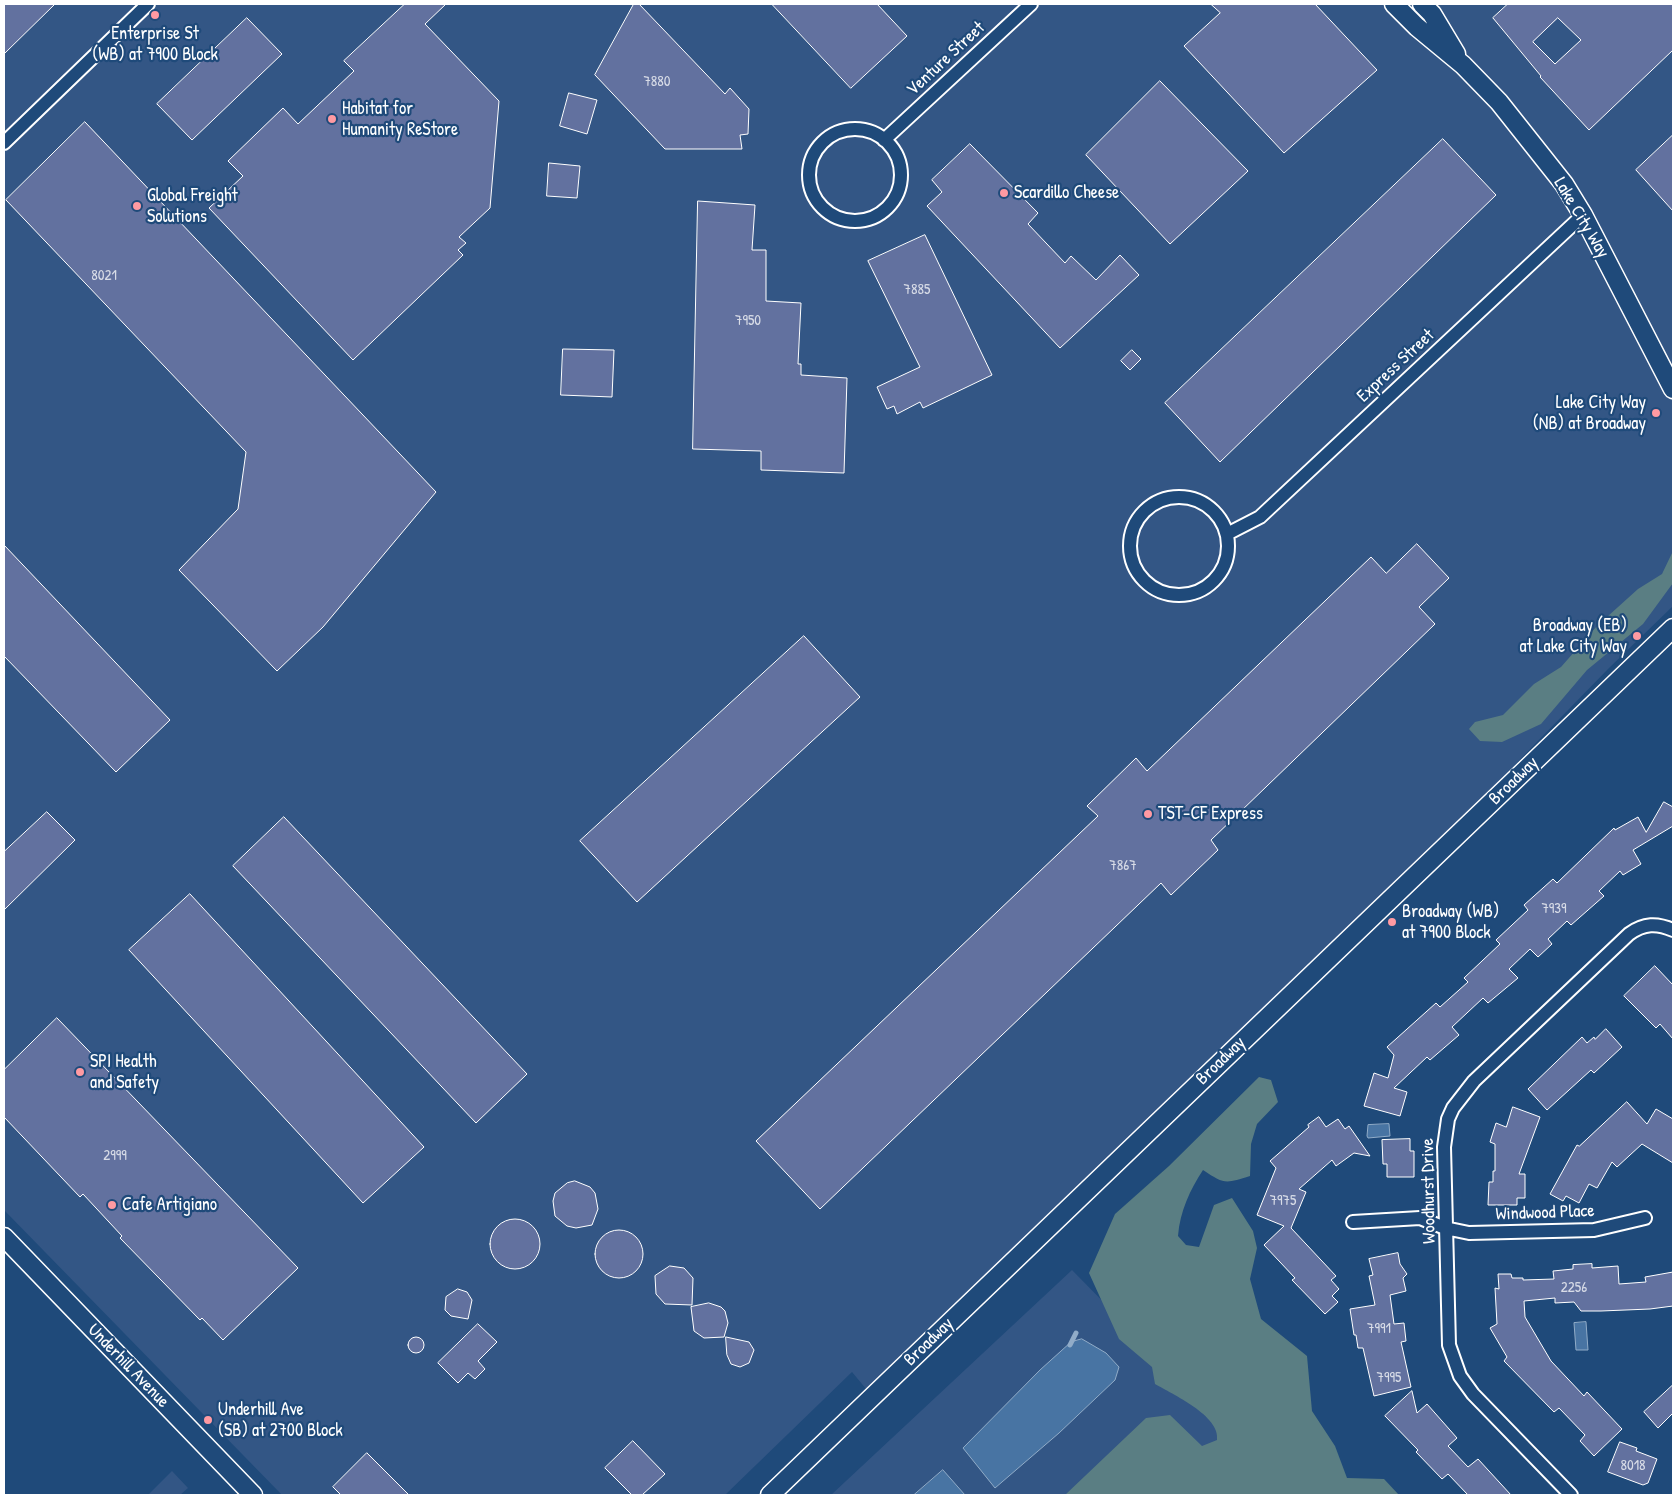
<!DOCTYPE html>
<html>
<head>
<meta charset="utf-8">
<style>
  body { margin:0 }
  #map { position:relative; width:1677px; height:1499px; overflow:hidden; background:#1f4a7a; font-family:"Patrick Hand",sans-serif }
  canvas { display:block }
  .frame { position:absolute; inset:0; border:5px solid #fff; pointer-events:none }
</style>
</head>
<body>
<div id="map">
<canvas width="1677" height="1499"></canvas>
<div class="frame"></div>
</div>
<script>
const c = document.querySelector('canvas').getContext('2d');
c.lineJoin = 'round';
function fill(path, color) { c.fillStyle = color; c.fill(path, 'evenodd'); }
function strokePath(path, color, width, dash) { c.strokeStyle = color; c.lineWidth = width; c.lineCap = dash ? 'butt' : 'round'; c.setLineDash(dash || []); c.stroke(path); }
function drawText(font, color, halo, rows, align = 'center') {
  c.font = font + ' "Patrick Hand",sans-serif'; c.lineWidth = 4.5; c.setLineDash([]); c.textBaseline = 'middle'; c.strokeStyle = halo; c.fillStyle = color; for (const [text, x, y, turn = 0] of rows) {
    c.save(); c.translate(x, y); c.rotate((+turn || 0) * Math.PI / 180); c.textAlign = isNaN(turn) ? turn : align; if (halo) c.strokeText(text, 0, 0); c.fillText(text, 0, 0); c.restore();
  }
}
fill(new Path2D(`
  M4 4H1673V606L1609 668 1495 785 867 1390 852 1372 725 1495H282L4 1210Z
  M1072 1270 1293 1495H831Z
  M172 1471 188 1488 180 1495H148Z`), '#335685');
fill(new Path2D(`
  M1673 551V583L1643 624 1587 670 1541 724 1502 742 1480 741 1469 729 1475 722 1503 715 1534 684 1561 667 1597 626 1638 589 1662 574Z
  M1259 1077 1271 1080 1278 1102 1257 1124 1251 1144 1250 1176C1225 1184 1224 1184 1203 1170 1190 1190 1180 1211 1178 1236L1186 1245 1199 1247 1214 1205 1232 1198 1253 1231 1257 1248 1250 1279 1261 1319 1307 1356 1312 1411 1335 1446 1347 1478 1384 1479 1399 1495H1065L1146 1418 1170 1415 1202 1446 1217 1440C1221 1416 1172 1394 1155 1384L1152 1367 1119 1339 1089 1273 1115 1214 1169 1166Z`), '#5a7e83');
const water = new Path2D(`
  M1389 1124 1390 1136 1368 1138 1367 1136 1368 1125Z
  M1586 1322 1588 1350H1576L1574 1323Z
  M1082 1339 1106 1353 1119 1367 1115 1380 1059 1433 995 1488 963 1448 1040 1370 1071 1342Z
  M943 1470 965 1495H914Z`);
fill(water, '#4874a3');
strokePath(water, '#91acc8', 1);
strokePath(new Path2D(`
  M1070 1345 1076 1333`), '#91acc8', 5);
const building = new Path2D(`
  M4 4H55L4 54Z
  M405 4H446L425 24 499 101 490 208 459 237 466 243 458 250 463 255 353 360 209 208 243 176 228 161 283 108 298 124 354 71 344 61Z
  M634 4H639L725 94 730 88 749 109 748 134 740 135 742 149H665L595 75Z
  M772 4H877L907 36 851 88Z
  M1211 4H1315L1377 70 1284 153 1184 46 1220 13Z
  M1508 4H1673V50L1589 130 1540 77 1541 76 1493 18ZM1558 18 1581 40 1555 64 1533 42Z
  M247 18 282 54 192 140 157 104Z
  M1160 81 1248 171 1170 244 1086 155Z
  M569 93 597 100 587 134 560 126Z
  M85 122 436 492 323 627 277 671 179 570 238 509 246 452 6 200Z
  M1673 135V211L1636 170Z
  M1443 139 1496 195 1220 462 1165 403Z
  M970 144 1038 213 1028 224 1065 263 1071 256 1096 280 1120 255 1139 275 1060 348 927 206 942 192 932 180Z
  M549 163 580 166 577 198 547 196Z
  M698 201 755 205 752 250H766V301L801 303 798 364H801V375L847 378 844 473 761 470V451L693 449Z
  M925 235 992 375 923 408 920 402 897 414 894 406 887 409 877 387 920 367 868 261Z
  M563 349 614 350 612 397 561 395Z
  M1132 350 1141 359 1130 370 1121 361Z
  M1417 544 1449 578 1419 607 1435 624 1211 840 1218 850 1171 895 1161 883 820 1209 756 1141 1098 816 1087 806 1136 758 1147 771 1371 557 1386 573Z
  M4 545 170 720 116 772 4 656Z
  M804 636 860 697 637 902 580 841Z
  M1664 802 1673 807V826L1633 850 1641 864 1623 875 1620 871 1599 891 1604 896 1571 925 1567 921 1548 939 1552 944 1538 957 1530 949 1509 969 1518 978 1488 1003 1483 998 1452 1027 1459 1035 1430 1060 1427 1057 1394 1088 1407 1092 1400 1116 1364 1106 1374 1073 1388 1078 1394 1055 1387 1047 1436 1003 1440 1007 1468 982 1464 978 1500 944 1496 940 1528 910 1524 905 1553 879 1557 883 1614 828 1615 830 1638 817 1646 832Z
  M47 812 75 840 4 910V852Z
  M284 817 527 1074 476 1123 233 866Z
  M190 894 424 1147 363 1203 129 950Z
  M1655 966 1673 985V1039L1660 1024 1656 1028 1624 996Z
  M57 1018 298 1268 223 1340 202 1318 200 1320 120 1238 122 1236 83 1194 80 1197 4 1117V1070Z
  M1606 1029 1622 1047 1594 1073 1591 1070 1547 1110 1528 1089 1582 1037 1587 1043 1594 1037 1595 1039Z
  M1627 1102 1647 1124 1656 1109 1673 1119V1163L1642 1144 1617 1167 1612 1162 1597 1188 1589 1184 1579 1203 1566 1196 1563 1201 1550 1194 1577 1145 1579 1146Z
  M1513 1107 1540 1117 1519 1174H1525V1198H1517V1205H1488L1489 1182H1493V1171H1495V1144L1490 1142 1496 1123 1506 1127Z
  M1319 1117 1326 1127 1338 1119 1345 1129 1349 1126 1370 1156 1354 1153 1336 1166 1332 1160 1299 1189 1306 1192 1291 1228 1336 1276 1331 1280 1339 1289 1332 1296 1338 1302 1325 1314 1292 1280 1295 1278 1264 1245 1284 1226 1257 1215 1276 1168 1270 1161 1309 1127 1308 1125Z
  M1410 1139V1151H1414V1177H1387V1164H1383L1382 1140Z
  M575 1181 590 1187 595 1193 598 1209 592 1225 576 1228 567 1226 555 1216 553 1201 555 1193 567 1183Z
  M490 1244a25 25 0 1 1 50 0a25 25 0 1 1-50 0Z
  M595 1254a24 24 0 1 1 48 0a24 24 0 1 1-48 0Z
  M1398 1253 1400 1264 1407 1274 1403 1278 1406 1291 1390 1295 1394 1324 1404 1323 1406 1341 1401 1342 1411 1387 1374 1396 1363 1348H1358L1356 1335H1354L1350 1309 1375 1305 1369 1276 1373 1275 1369 1259Z
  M1592 1264V1268L1618 1266 1619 1284 1646 1282 1645 1277 1673 1272V1306L1650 1309 1601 1311H1581L1574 1302 1555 1303V1298L1524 1301 1525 1317 1551 1361 1584 1396 1587 1392 1622 1429 1594 1456 1580 1441 1585 1435 1559 1408 1554 1412 1504 1361 1507 1357 1490 1328 1497 1324 1495 1288 1499 1289 1498 1274H1511L1512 1278H1523V1280L1554 1279 1553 1271 1573 1269V1265Z
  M670 1266 684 1268 693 1278 692 1305 665 1304 656 1294 655 1276Z
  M458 1289 467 1292 472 1300 468 1319 451 1316 445 1310 446 1297Z
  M709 1303 721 1307 725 1311 728 1323 724 1337 704 1338 694 1331 691 1307Z
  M478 1324 497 1342 478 1361 485 1369 475 1379 468 1373 458 1383 438 1363Z
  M726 1337 749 1342 754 1350 749 1363 740 1367 731 1364 727 1355Z
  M408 1345a8 8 0 1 1 16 0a8 8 0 1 1-16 0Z
  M1673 1385V1413L1658 1428 1644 1412Z
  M1412 1391 1417 1413 1427 1404 1457 1438 1448 1446 1468 1467 1478 1459 1511 1495H1468L1448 1474 1442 1479 1416 1452 1418 1450 1385 1416Z
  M633 1441 665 1474 642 1495H632L605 1468Z
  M1620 1442 1637 1448 1636 1451 1657 1459 1648 1483 1643 1485 1608 1472Z
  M367 1453 409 1495H341L333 1487Z`);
fill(building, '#62719f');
strokePath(building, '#fff', 1);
const street = new Path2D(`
  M809 175a46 46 0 1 1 92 0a46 46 0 1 1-92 0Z
  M884 140 1031 4
  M4 143 148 4
  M1130 546a49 49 0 1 1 98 0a49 49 0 1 1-98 0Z
  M1227 534 1260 517 1583 215
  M1353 1222 1420 1218 1445 1228 1469 1233 1594 1230 1645 1218
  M1571 1495 1473 1394 1460 1376 1449 1345 1444 1147 1448 1119 1453 1108 1474 1081 1629 934C1644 923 1657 923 1673 930`);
const secondary = new Path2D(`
  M1394 4 1417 27 1463 65 1499 102 1564 184 1583 215 1673 389
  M1422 4 1432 14 1456 54
  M4 1237 253 1495
  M770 1495 1673 628`);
strokePath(street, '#fff', 16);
strokePath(secondary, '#fff', 21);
strokePath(street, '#1f4a7a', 12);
strokePath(secondary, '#1f4a7a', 18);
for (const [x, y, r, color] of [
  [155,15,5,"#ff9aa2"],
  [332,119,5,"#ff9aa2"],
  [1004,193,5,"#ff9aa2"],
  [137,206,5,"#ff9aa2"],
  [1656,413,5,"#ff9aa2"],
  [1637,636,5,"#ff9aa2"],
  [1148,814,5,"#ff9aa2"],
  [1392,922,5,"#ff9aa2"],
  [80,1072,5,"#ff9aa2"],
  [112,1205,5,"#ff9aa2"],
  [208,1420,5,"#ff9aa2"]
]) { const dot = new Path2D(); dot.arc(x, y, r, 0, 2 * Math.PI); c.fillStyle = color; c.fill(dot); strokePath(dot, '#1f4a7a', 2); }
drawText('15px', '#d8dce7', null, [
  ["7880",657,82],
  ["8021",104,276],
  ["7885",917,290],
  ["7950",748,321],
  ["7867",1123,866],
  ["7939",1554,909],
  ["2999",115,1156],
  ["7975",1283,1201],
  ["2256",1574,1288],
  ["7991",1379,1329],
  ["7995",1389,1378],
  ["8018",1633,1466]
]);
drawText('18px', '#fff', '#1f4a7a', [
  ["Enterprise St",155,34,"center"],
  ["(WB) at 7900 Block",155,55,"center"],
  ["Habitat for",342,109],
  ["Humanity ReStore",342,130],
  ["Scardillo Cheese",1014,193],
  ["Global Freight",147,196],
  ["Solutions",147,217],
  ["Lake City Way",1646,403,"right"],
  ["(NB) at Broadway",1646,424,"right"],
  ["Broadway (EB)",1627,626,"right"],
  ["at Lake City Way",1627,647,"right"],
  ["TST-CF Express",1158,814],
  ["Broadway (WB)",1402,912],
  ["at 7900 Block",1402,933],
  ["SPI Health",90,1062],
  ["and Safety",90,1083],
  ["Cafe Artigiano",122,1205],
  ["Underhill Ave",218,1410],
  ["(SB) at 2700 Block",218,1431]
], 'left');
drawText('18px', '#fff', '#1f4a7a', [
  ["Venture Street",946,59,-43],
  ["Lake City Way",1581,218,59],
  ["Express Street",1396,366,-43],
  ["Broadway",1514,781,-44],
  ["Broadway",1221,1061,-44],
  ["Woodhurst Drive",1429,1191,-91],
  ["Windwood Place",1545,1213,-2],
  ["Broadway",929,1342,-44],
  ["Underhill Avenue",128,1366,46]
]);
</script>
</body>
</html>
